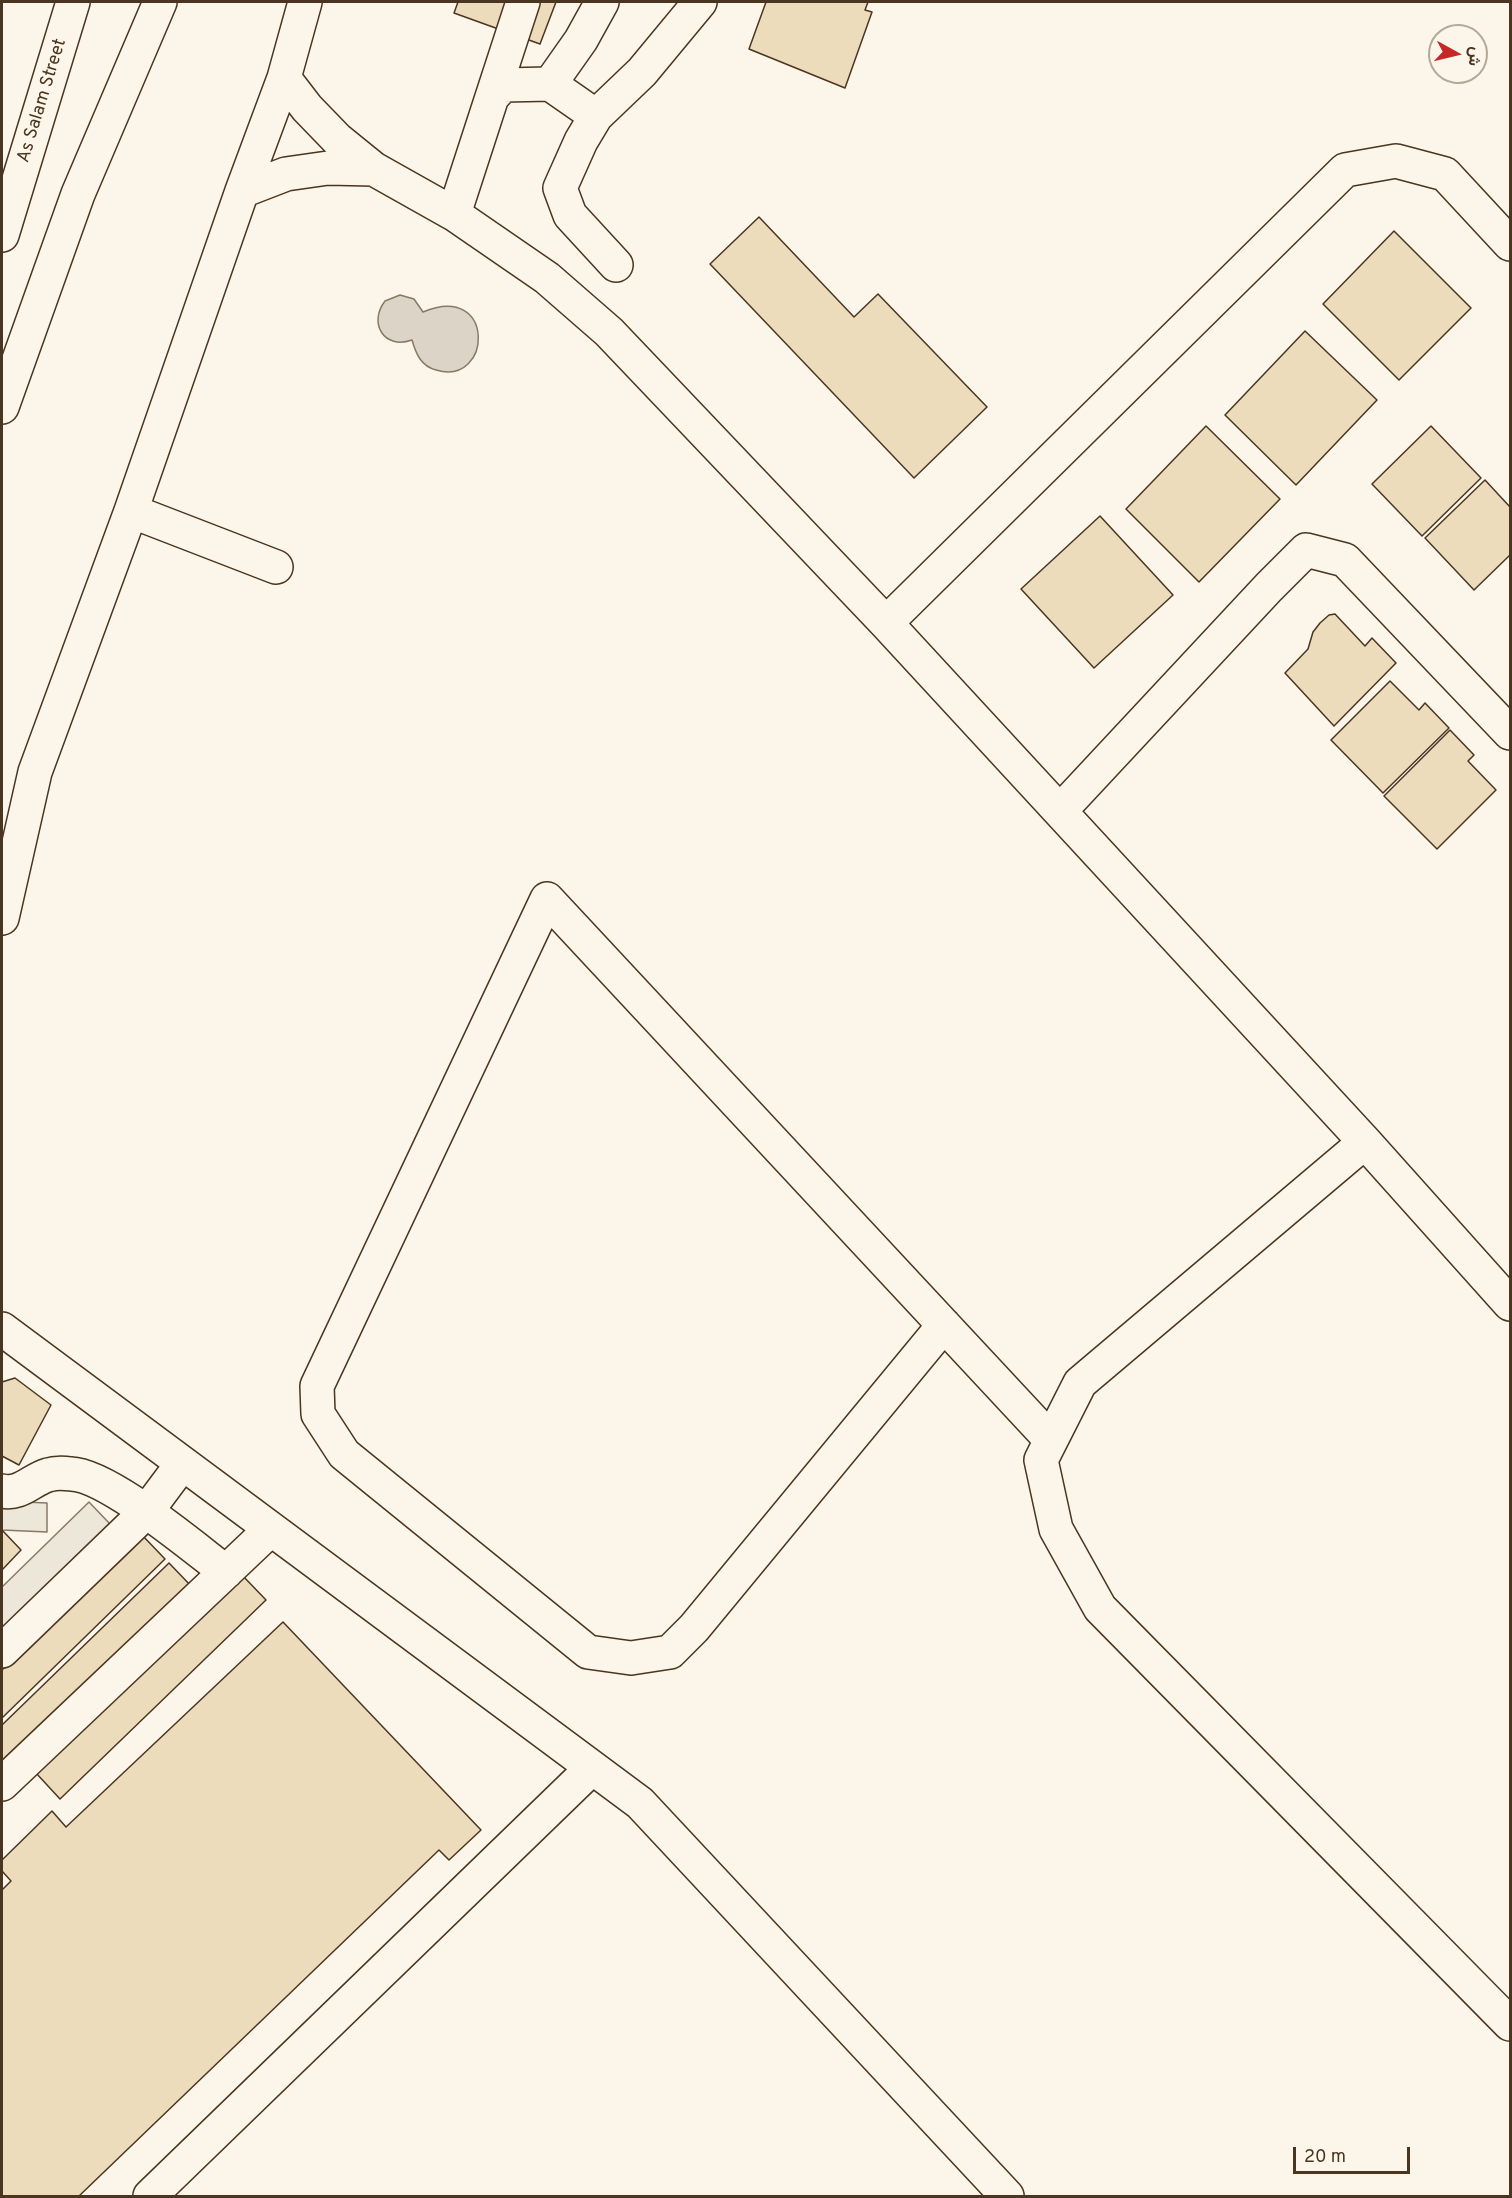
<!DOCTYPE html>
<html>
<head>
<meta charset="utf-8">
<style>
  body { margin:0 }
  #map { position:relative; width:1512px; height:2198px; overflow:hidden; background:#fbf6e9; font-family:Overpass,Vazirmatn,sans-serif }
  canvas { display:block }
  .frame { position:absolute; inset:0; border:3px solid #4a3520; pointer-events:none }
  .north { position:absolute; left:1428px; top:24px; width:60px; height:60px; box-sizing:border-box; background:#fbf6e9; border:2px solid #b4a999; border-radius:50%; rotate:98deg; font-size:16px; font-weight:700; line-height:24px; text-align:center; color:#4a3520 }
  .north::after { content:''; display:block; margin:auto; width:21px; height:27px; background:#c62828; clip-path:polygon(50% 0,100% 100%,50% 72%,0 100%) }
  .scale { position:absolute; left:1293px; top:2147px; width:117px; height:27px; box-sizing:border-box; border:3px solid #4a3520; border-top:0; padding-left:8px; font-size:18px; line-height:21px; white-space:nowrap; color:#4a3520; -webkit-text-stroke:4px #fbf6e9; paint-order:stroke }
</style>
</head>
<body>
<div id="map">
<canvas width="1512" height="2198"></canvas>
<div class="frame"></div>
<div class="north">ش</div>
<div class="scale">20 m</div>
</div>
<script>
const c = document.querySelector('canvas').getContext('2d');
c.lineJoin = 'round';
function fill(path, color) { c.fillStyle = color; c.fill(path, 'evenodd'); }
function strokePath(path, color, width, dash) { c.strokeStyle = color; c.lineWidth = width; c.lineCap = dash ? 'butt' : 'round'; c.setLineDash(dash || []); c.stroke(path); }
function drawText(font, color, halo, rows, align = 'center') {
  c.font = font + ' Overpass,sans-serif'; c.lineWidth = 4.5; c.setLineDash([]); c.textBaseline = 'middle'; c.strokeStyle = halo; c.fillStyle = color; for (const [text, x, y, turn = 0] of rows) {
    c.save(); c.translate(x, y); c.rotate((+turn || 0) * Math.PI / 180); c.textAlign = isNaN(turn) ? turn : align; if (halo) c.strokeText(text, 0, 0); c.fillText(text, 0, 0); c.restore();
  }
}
const parking = new Path2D(`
  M2 1501 47 1503V1532L2 1530Z
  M89 1502 110 1524 2 1628V1587Z`);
fill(parking, '#ede7d9');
strokePath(parking, '#887966', 1.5);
const water = new Path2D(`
  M400 295 414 299 423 312C496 281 493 387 436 370 421 366 416 354 412 340 384 350 368 323 385 301Z`);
fill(water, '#dcd4c6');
strokePath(water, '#887966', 1.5);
const building = new Path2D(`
  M458 2H556L540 44 454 13Z
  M766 2H868L865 10 872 12 845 88 749 49Z
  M759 217 854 317 878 294 987 407 914 478 710 264Z
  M1394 231 1471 308 1399 380 1323 304Z
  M1305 331 1377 400 1296 485 1225 415Z
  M1206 426 1280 499 1199 582 1126 509Z
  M1431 426 1481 478 1422 536 1372 484Z
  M1485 480 1510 507V555L1474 590 1425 538Z
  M1100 516 1173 595 1094 668 1021 589Z
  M1335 614 1365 646 1372 638 1396 663 1334 726 1285 673 1308 649 1313 632 1320 623 1329 615Z
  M1390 681 1419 710 1425 703 1449 728 1383 793 1331 740Z
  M1450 730 1474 755 1468 761 1496 790 1437 849 1384 796Z
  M15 1378 51 1405 19 1465 2 1456V1382Z
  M2 1530 21 1550 2 1570Z
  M141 1534 165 1559 2 1718V1670Z
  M169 1563 193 1588 2 1773V1725Z
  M242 1575 266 1600 60 1799 36 1773Z
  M283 1622 481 1830 449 1860 439 1850 79 2196H2V1890L11 1881 2 1871V1860L52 1811 66 1827Z`);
fill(building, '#ecdcbc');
strokePath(building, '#4a3520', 1.5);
const minor = new Path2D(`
  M284 78 307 108 337 139 374 169 454 214 547 278 609 332 886 623 1365 1142 1510 1304
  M550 84 596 116 581 141 560 188 570 215 616 265
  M492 97 523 2
  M596 116 642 72 700 2
  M242 191 286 174 328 168 374 169
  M454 214 492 97 503 85 550 84 581 40 602 2
  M131 511 276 567
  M886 623 1345 170 1396 161 1445 174 1510 244
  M1060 811 1269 587 1306 550 1345 560 1510 733
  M2 918 35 772 131 511 242 191 284 78 305 2
  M1365 1142 1080 1383 1041 1460 1056 1529 1100 1608 1510 2024
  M944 1325 694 1628 670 1652 631 1658 588 1652 344 1454 318 1414 317 1386 547 899 1051 1440
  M2 1329 640 1803 1007 2196
  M2 1491C21 1495 31 1480 48 1475 54 1473 64 1473 71 1474 108 1475 194 1548 226 1572
  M2 1651 147 1511 182 1464
  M2 1784 271 1529
  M150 2196 592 1768`);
const major = new Path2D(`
  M2 235 73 2
  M2 407 78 194 160 2`);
strokePath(minor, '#4a3520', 36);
strokePath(major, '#4a3520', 36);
strokePath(minor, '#fbf6e9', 33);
strokePath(major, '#fbf6e9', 33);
drawText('18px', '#4a3520', '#fbf6e9', [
  ["As Salam Street",43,101,-73]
]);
</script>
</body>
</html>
